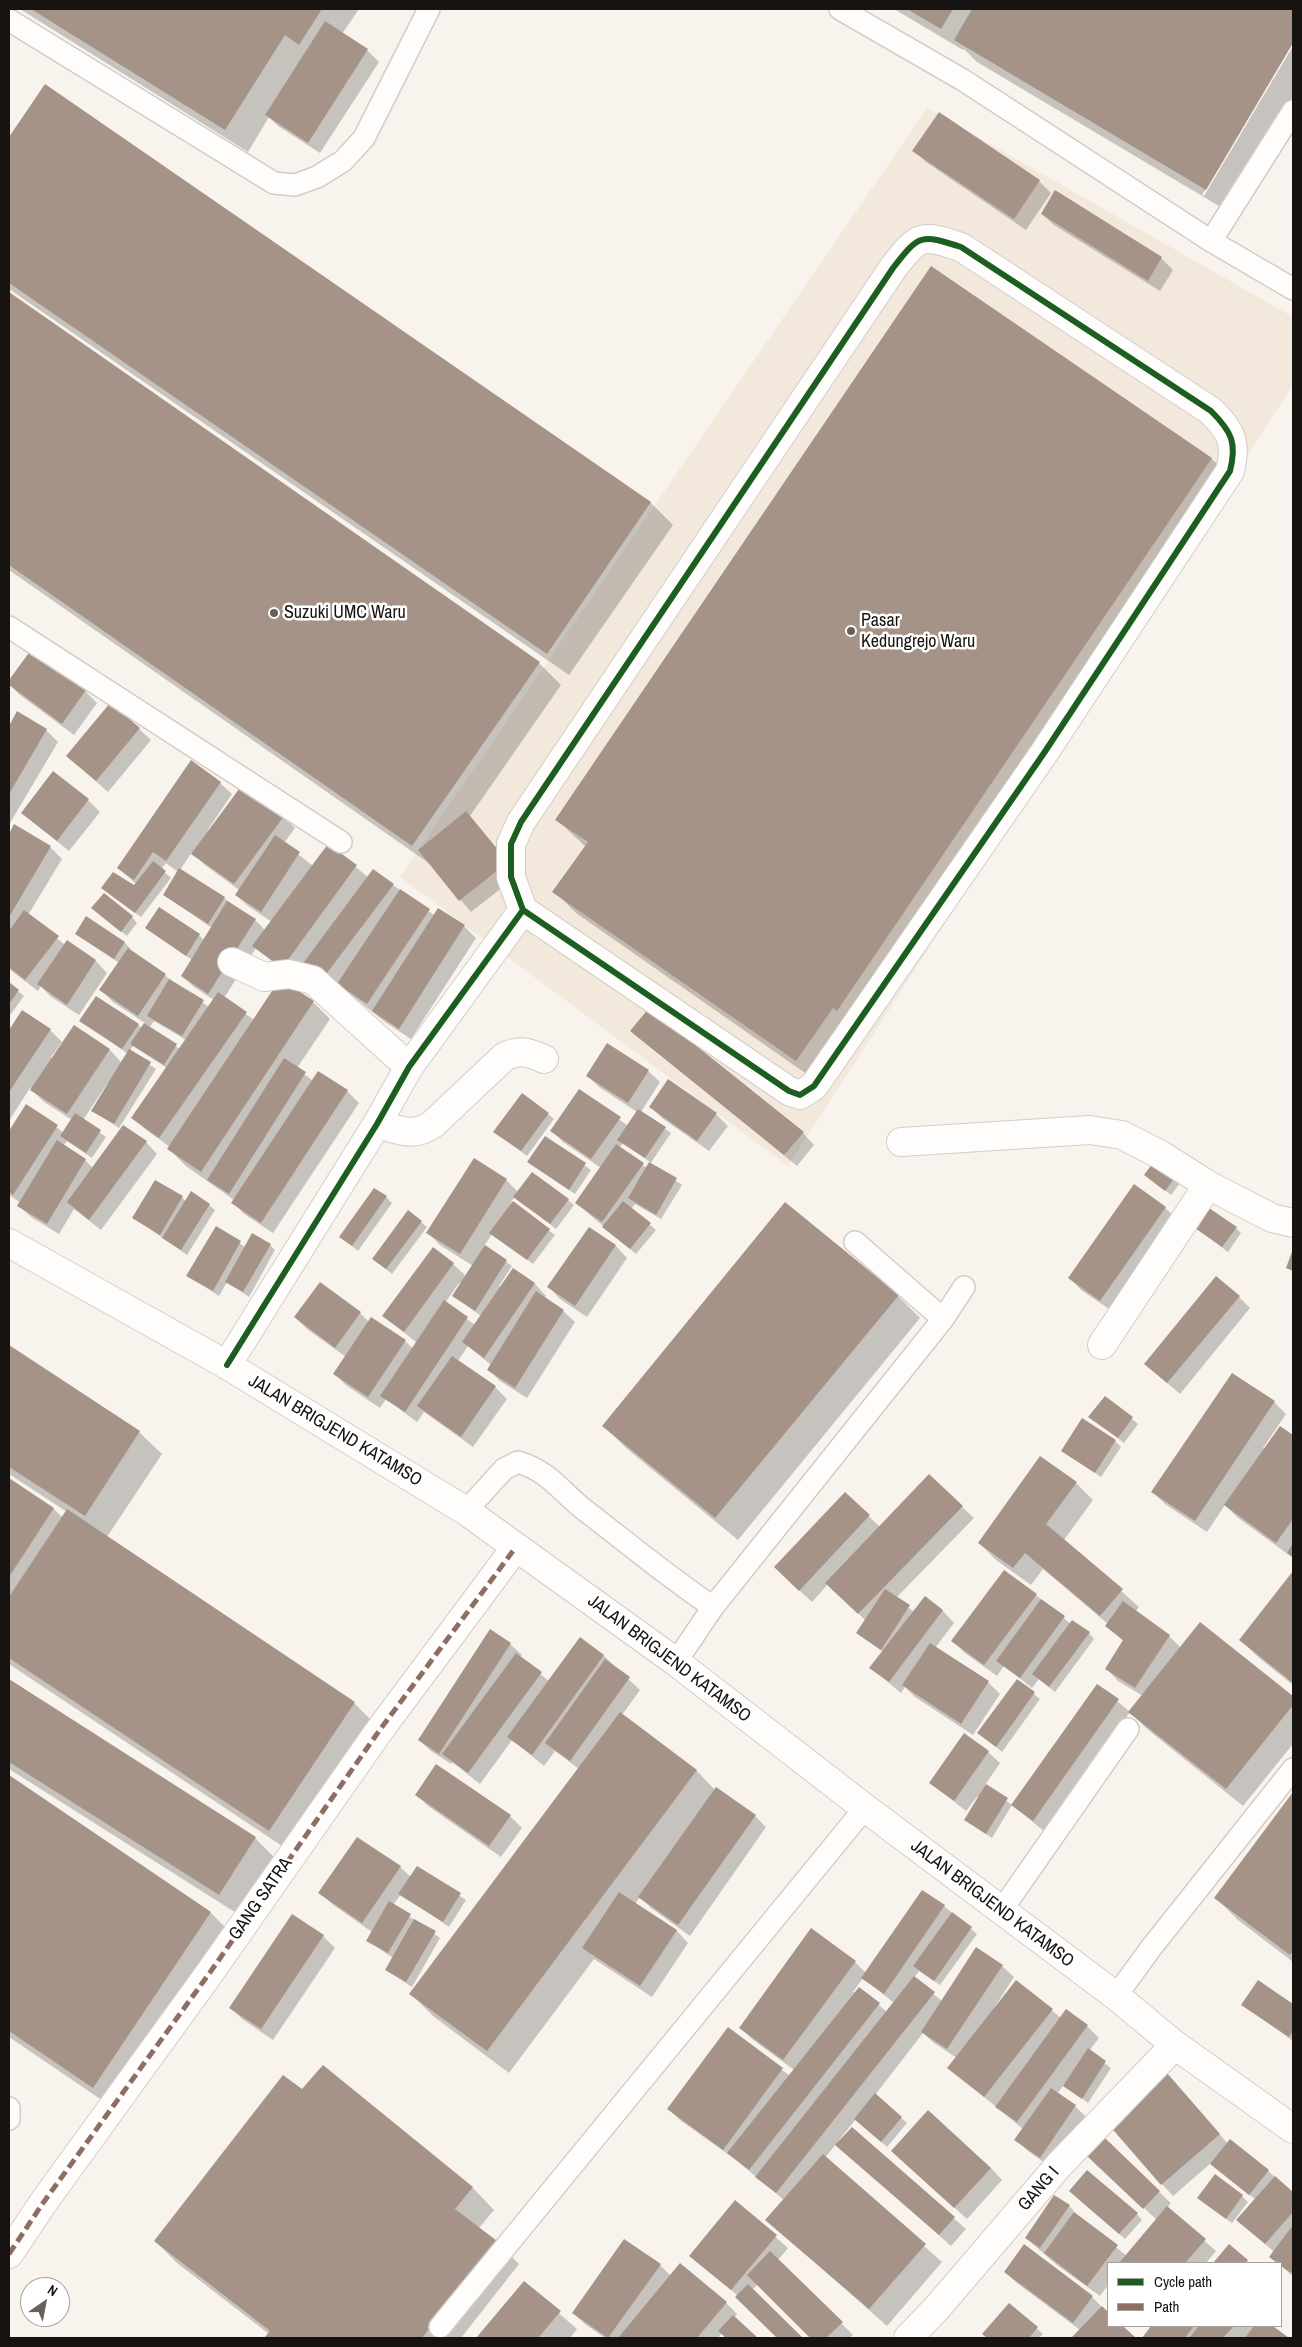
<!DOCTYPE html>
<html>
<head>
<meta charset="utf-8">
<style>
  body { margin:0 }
  #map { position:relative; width:1302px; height:2347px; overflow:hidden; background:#f8f3ed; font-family:"Archivo Narrow",sans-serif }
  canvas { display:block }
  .frame { position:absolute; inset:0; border:10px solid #171310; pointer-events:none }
  .legend { position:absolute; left:1107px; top:2262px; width:175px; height:65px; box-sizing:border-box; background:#fff; border:1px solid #a2a19f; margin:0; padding:6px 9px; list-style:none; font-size:15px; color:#171310 }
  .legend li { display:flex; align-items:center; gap:10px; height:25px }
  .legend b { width:25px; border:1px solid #a2a19f }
  .north { position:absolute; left:20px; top:2277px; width:50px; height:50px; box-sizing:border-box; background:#fff; border:1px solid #a2a19f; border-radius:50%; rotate:33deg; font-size:14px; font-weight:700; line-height:20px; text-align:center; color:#171310 }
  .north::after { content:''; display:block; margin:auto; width:18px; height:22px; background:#66615d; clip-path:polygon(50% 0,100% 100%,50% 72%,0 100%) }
</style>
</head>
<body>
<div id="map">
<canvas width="1302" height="2347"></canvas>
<div class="frame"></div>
<ul class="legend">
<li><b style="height:6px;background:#1b5e20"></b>Cycle path</li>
<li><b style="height:6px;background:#8d6e63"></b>Path</li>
</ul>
<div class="north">N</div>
</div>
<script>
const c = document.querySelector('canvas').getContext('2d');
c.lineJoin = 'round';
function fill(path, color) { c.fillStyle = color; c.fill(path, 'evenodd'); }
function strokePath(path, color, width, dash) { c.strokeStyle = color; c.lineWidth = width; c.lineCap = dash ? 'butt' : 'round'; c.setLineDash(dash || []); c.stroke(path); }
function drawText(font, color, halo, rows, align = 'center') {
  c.font = font + ' "Archivo Narrow",sans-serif'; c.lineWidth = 5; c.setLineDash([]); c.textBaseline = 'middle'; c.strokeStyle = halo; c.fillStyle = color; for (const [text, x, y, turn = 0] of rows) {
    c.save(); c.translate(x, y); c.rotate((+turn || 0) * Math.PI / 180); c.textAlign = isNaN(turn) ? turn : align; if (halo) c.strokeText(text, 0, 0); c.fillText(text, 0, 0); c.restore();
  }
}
fill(new Path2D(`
  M927 108 1293 317V385L788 1166 400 877Z`), '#f3e8dc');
fill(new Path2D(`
  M20 9H359L342 34 367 50 379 62 320 153 278 126 269 117 248 152Z
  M894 9H1293V41L1202 195 1204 196 1293 46V102L1229 212 977 62 964 49 963 50Z
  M45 85 651 503 673 525 569 675 9 289V139Z
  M939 114 1039 181 1051 193 1026 230 926 162 914 151Z
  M1042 214 1161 258 1173 270 1160 291 1054 225Z
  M931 268 1212 459 1234 481 818 1082 576 913 554 891 586 847 556 819Z
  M9 294 539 663 561 685 470 816 518 875 471 912 430 864 9 570Z
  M31 652 85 691 97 703 74 735 20 695 9 684Z
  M18 713 46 730 58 742 10 823 9 729Z
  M139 729 151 740 108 792 67 756Z
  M220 783 232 794 207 831 209 832 283 817 295 828 284 843 313 866 328 845 368 877 393 885 434 915 438 909 464 926 476 938 411 1039 385 1022 339 985 306 962 294 979 256 948 224 998 254 1020 313 1002 330 1019 297 1068 313 1081 319 1073 347 1091 359 1103 273 1233 244 1214 233 1202 234 1200 186 1166 169 1149 170 1147 145 1129 133 1117 167 1068 133 1046 130 1051 156 1069 119 1128 93 1111 109 1085 107 1084 83 1120 106 1137 92 1158 67 1141 63 1146 85 1160 93 1168 146 1142 157 1154 101 1230 74 1209 59 1234 31 1217 19 1206 21 1203 9 1195V1133L27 1106 64 1133 72 1120 44 1102 30 1088 9 1121V1032L23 1011 50 1030 62 1042 51 1057 53 1059 75 1027 110 1050 122 1063 128 1054 81 1021 138 1025 142 1028 145 1023 113 1002 101 990 119 963 76 934 125 943 130 948 129 950 209 1007 214 1000 194 987 182 976 192 960 146 928 199 935 204 940 212 928 164 895 178 872 166 863 161 869 171 878 141 917 108 893 134 887 136 884 118 868ZM192 852 205 865 239 890 236 895 248 906 272 922 265 930 255 920 224 898 180 870ZM154 1021 186 1040 180 1049 149 1028Z
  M88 800 100 812 69 851 22 813Z
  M15 826 50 847 62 859 28 915 65 945 67 942 96 961 107 973 79 1015 50 996 41 986 38 991 9 969V836Z
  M99 914 132 917 137 923 127 936Z
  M9 984 24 996 11 1014 9 1013Z
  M632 1031 803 1133 814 1145 797 1166Z
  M648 1071 660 1082 641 1112 671 1133 650 1164 682 1185 661 1219 635 1204 631 1209 656 1230 636 1254 576 1203 601 1168 563 1142 552 1131 580 1090 628 1126 637 1112 599 1087 588 1076ZM623 1143 650 1162 647 1168 619 1148Z
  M651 1107 716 1114 728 1126 709 1151 662 1118Z
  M548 1114 554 1119 527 1156 495 1132Z
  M545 1137 591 1170 575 1194 528 1162Z
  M1156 1161 1181 1182 1171 1195 1145 1175Z
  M506 1180 518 1192 568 1200 574 1205 556 1229 515 1196 511 1202 555 1235 533 1264 492 1234 484 1246 512 1266 499 1286 501 1287 513 1269 535 1284 546 1296 544 1298 563 1311 575 1322 527 1398 500 1381 489 1370 491 1365 468 1346 458 1361 495 1387 507 1399 473 1447 424 1412 417 1422 386 1399 380 1408 347 1386 335 1374 346 1357 307 1329 295 1317 360 1313 369 1322 405 1341 413 1349 417 1343 384 1316 453 1264 466 1276 473 1266 440 1245 428 1233ZM459 1283 461 1284 454 1296 481 1316 475 1325 445 1303Z
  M182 1197 186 1202 209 1205 215 1210 187 1255 134 1218Z
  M386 1197 392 1203 358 1251 341 1237Z
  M1165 1208 1177 1219 1112 1311 1081 1290 1070 1278Z
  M421 1222 427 1227 392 1274 373 1259Z
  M216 1228 245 1247 270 1245 275 1250 249 1297 227 1282 219 1296 188 1276Z
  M589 1228 616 1246 627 1258 587 1317 560 1299 549 1287Z
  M1196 1228H1236L1241 1233 1228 1252Z
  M898 1296 920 1318 738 1540 626 1448 603 1425Z
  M1239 1297 1250 1308 1180 1394 1145 1364Z
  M9 1346 139 1432 162 1454 107 1537 354 1703 376 1725 291 1852 9 1664V1480L54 1509 63 1518 67 1512 9 1474Z
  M1233 1374 1274 1402 1286 1414 1263 1448 1265 1449 1281 1427 1293 1436V1558L1237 1517 1225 1505 1207 1532 1165 1504 1153 1492Z
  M1105 1397 1138 1424 1124 1443 1096 1422Z
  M1115 1441 1121 1447 1101 1477 1063 1451Z
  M1076 1483 1093 1500 1064 1540 1139 1607 1135 1612 1169 1636 1181 1648 1201 1624 1293 1698V1744L1243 1806 1147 1729 1130 1712 1045 1832 1012 1805 992 1838 965 1820 979 1798 977 1797 966 1811 931 1783 988 1752 1000 1763 985 1785 1012 1805 1098 1685 1130 1712 1143 1696 1118 1681 1107 1669 1124 1642 1107 1626 1108 1624 1043 1569 1031 1585 996 1560 979 1543Z
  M845 1493 880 1527 962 1507 974 1518 896 1598 914 1612 925 1597 943 1611 954 1623 935 1648 988 1682 1000 1694 973 1735 915 1697 905 1687 901 1693 871 1668 883 1652 857 1633 866 1621 828 1584 812 1602 787 1579Z
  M1293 1573V1685L1258 1657 1241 1640Z
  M1036 1595 1071 1624 1089 1633 1094 1639 1055 1692 1039 1679 1032 1688 1004 1666 997 1676 965 1653 953 1641Z
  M580 1639 604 1656 640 1690 622 1715 696 1770 715 1790 755 1816 766 1827 690 1936 651 1908 640 1897 635 1904 677 1931 688 1943 652 1997 594 1959 509 2073 433 2016 411 1994 579 1769 555 1751 544 1766 512 1740 480 1784 452 1762 451 1764 431 1751 419 1740 510 1644 522 1655 520 1658 549 1681Z
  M9 1681 255 1838 277 1860 241 1916 9 1769Z
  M1017 1681 1040 1699 1002 1752 979 1733Z
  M9 1776 211 1913 233 1935 115 2109 9 2037Z
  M1293 1794V1962L1238 1920 1216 1898Z
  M417 1795 510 1816 522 1828 501 1857 428 1806Z
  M400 1867 411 1877 417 1867 466 1900 449 1927 401 1894 393 1905 440 1938 412 1987 386 1970 393 1958 367 1940 372 1932 332 1904 320 1893Z
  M944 1906 977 1934 940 1985 919 1971 914 1978 942 2001 1002 1966 1014 1977 994 2008 995 2009 1017 1982 1061 2018 1087 2026 1099 2038 1089 2051 1111 2068 1088 2103 1064 2085 1057 2094 1075 2106 1087 2118 1052 2168 1028 2151 1016 2139 1023 2129 949 2068 957 2058 934 2043 923 2033 875 2095 907 2123 887 2147 856 2119 839 2140 840 2142 852 2129 966 2229 951 2246 836 2144 825 2158 942 2262 887 2326 767 2220 784 2200 736 2160 680 2120 669 2109 728 2029 790 2076 794 2070 752 2039 740 2027 855 1962 866 1973ZM863 1978 894 2003 887 2012 859 1988 855 1993 853 1992Z
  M292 1916 323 1936 335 1948 273 2040 242 2019 230 2007Z
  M1258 1982 1293 2006V2041L1243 2005Z
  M1178 2086 1228 2144 1268 2171 1293 2193V2276L1281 2266 1274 2252 1238 2220 1256 2200 1211 2163 1173 2196 1162 2184Z
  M302 2091 472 2187 494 2210 479 2228 497 2242 519 2264 461 2338H266L269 2334 177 2263 155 2241Z
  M905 2163 991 2168 1002 2180 967 2219Z
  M1101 2168 1159 2192 1171 2203 1167 2208 1216 2251 1206 2263H1108V2285L1100 2296 1057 2265 1026 2238 1069 2206 1074 2211 1073 2213 1127 2256 1157 2220Z
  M1242 2196 1248 2202 1232 2223 1204 2203Z
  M1076 2197 1137 2214 1142 2220 1125 2239Z
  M736 2202 788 2248 778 2260 853 2335 849 2338H812L758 2284 752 2290 801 2338H779L738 2296 691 2256Z
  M1229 2246 1247 2261 1250 2263H1214Z
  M660 2265 671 2276 726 2303 737 2314 734 2318 756 2338H727L722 2333 718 2338H605L585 2324 573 2313Z
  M1005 2272 1092 2297 1108 2313V2326H1121L1135 2338H1073L1080 2330 1017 2283Z
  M524 2283 577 2329 570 2338H477Z
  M1009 2305 1043 2334 1039 2338H988L984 2334Z
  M1153 2326H1271L1287 2338H1144Z`), '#0003');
fill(new Path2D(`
  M31 9H322L299 45 285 35 225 130Z
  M907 9H953L941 29Z
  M972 9H1293V43L1206 190 954 40Z
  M325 21 368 49 308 143 265 115Z
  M45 84 651 502 547 654 9 283V137Z
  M939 112 1040 180 1014 219 912 151Z
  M1055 190 1162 257 1148 281 1041 214Z
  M931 266 1212 458 837 1011 833 1008 796 1061 552 892 588 842 555 820Z
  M9 292 540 662 412 846 9 565Z
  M31 650 86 690 62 724 9 685V680Z
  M110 703 140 728 96 781 66 756Z
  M17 711 47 729 9 794V726Z
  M191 760 221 782 166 861 153 852 134 880 117 868Z
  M53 771 89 799 57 841 21 813Z
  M242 785 284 816 234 884 191 854Z
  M466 811 508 862 459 901 418 850Z
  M14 824 51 846 9 917V834Z
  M275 835 300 852 261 912 235 895Z
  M328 844 357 865 282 968 252 946Z
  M153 861 166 871 135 913 101 888 113 872 134 885Z
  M179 868 225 897 208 924 163 895Z
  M373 869 394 884 324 977 304 962Z
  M400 889 430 909 367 1004 337 984Z
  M104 893 133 916 121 932 91 908Z
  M227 901 256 919 208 994 181 976Z
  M159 907 200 934 186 956 145 928Z
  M438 908 465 925 399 1029 372 1011Z
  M24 910 59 936 25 980 9 967V931Z
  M86 916 125 942 114 959 75 934Z
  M67 940 96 960 67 1005 37 984Z
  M128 948 166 974 138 1016 99 990Z
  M169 979 204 1000 182 1036 147 1016Z
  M280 979 314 1001 201 1172 167 1149Z
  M9 982 19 990 9 1004Z
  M218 992 247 1012 159 1138 131 1118Z
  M96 996 139 1024 122 1049 79 1021Z
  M649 1008 804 1132 784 1155 630 1031Z
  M22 1010 51 1029 9 1092V1030Z
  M144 1023 177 1044 164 1065 130 1044Z
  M74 1025 110 1049 67 1114 30 1090Z
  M607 1043 649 1070 628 1103 586 1076Z
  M129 1049 151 1062 114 1124 91 1111Z
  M284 1058 306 1072 229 1194 207 1180Z
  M318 1071 348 1090 261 1223 231 1203Z
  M668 1079 717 1113 697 1141 649 1107Z
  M579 1089 621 1117 591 1159 550 1131Z
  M522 1093 549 1113 521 1151 493 1132Z
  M26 1104 58 1125 13 1195 9 1192V1131Z
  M638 1109 666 1127 645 1158 617 1140Z
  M75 1113 101 1130 86 1153 60 1136Z
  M123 1125 147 1141 89 1220 67 1202Z
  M545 1136 586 1163 569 1190 527 1162Z
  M57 1140 86 1159 47 1224 17 1206Z
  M616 1144 644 1163 602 1222 575 1203Z
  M474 1158 507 1179 460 1254 426 1233Z
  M1155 1160 1176 1176 1165 1191 1144 1175Z
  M649 1162 677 1178 656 1215 628 1198Z
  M532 1172 569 1199 550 1224 513 1197Z
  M155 1180 183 1196 160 1235 132 1218Z
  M1134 1184 1166 1207 1100 1301 1068 1278Z
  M374 1188 387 1196 352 1246 339 1237Z
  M191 1191 210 1204 181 1250 162 1238Z
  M513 1201 550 1229 527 1260 489 1233Z
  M623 1201 651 1223 630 1249 602 1227Z
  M785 1202 899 1295 715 1518 602 1426Z
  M1209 1208 1237 1227 1222 1247 1195 1228Z
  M408 1210 422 1221 386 1269 372 1259Z
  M216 1226 241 1241 213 1291 186 1276Z
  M589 1227 616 1245 575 1306 547 1287Z
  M252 1233 271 1244 243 1292 225 1282Z
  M485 1245 507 1260 475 1311 452 1296Z
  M433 1247 454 1263 404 1332 382 1316Z
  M1293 1249V1271L1286 1268Z
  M513 1268 535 1283 484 1358 462 1342Z
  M1216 1276 1240 1296 1167 1383 1144 1364Z
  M320 1282 361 1312 335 1348 294 1317Z
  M536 1291 564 1310 515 1388 487 1370Z
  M444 1300 468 1317 405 1412 380 1396Z
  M371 1317 406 1340 368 1397 333 1374Z
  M9 1345 140 1431 85 1516 9 1467Z
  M452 1356 496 1386 461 1437 417 1406Z
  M1232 1373 1275 1401 1195 1521 1151 1492Z
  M1105 1396 1133 1417 1118 1438 1088 1417Z
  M1082 1418 1116 1440 1095 1473 1061 1451Z
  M1280 1426 1293 1435V1519L1276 1543 1224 1505Z
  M1040 1456 1077 1482 1046 1524 1123 1589 1100 1616 1025 1553 1013 1568 978 1543Z
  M929 1474 963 1506 858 1614 825 1583Z
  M9 1478 54 1508 9 1577Z
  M845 1492 870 1515 799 1591 774 1567Z
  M67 1509 355 1702 269 1831 9 1658V1597Z
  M1293 1543V1557L1287 1553Z
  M1004 1570 1037 1594 984 1665 951 1641Z
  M1293 1571V1683L1239 1640Z
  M885 1589 910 1605 881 1650 856 1633Z
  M925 1596 943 1610 889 1682 869 1668Z
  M1041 1599 1065 1616 1020 1678 996 1661Z
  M1123 1601 1170 1635 1135 1688 1105 1669 1123 1640 1105 1626Z
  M1072 1620 1090 1632 1049 1687 1032 1674Z
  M1200 1622 1293 1696V1705L1226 1789 1128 1712Z
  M490 1629 511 1643 439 1754 418 1740Z
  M580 1637 604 1655 532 1755 507 1737Z
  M930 1643 989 1681 961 1724 902 1685Z
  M516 1653 542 1672 468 1773 442 1754Z
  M605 1659 630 1677 570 1761 545 1743Z
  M9 1679 256 1837 219 1895 9 1762Z
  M1017 1679 1035 1692 996 1747 977 1733Z
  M1097 1684 1119 1699 1033 1821 1011 1805Z
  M620 1712 697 1770 487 2051 409 1994Z
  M964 1733 989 1751 954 1801 929 1783Z
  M436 1764 511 1815 489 1846 415 1795Z
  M9 1775 211 1912 93 2088 9 2031Z
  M986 1784 1008 1798 986 1834 964 1820Z
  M716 1787 756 1815 678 1925 638 1897Z
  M1293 1792V1951L1290 1955 1214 1898Z
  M357 1837 401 1866 362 1923 318 1893Z
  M417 1866 461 1893 443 1922 398 1894Z
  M922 1890 945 1905 884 1994 861 1978Z
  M619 1892 677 1930 640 1986 582 1948Z
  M389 1901 411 1914 388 1953 366 1941Z
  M952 1912 972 1927 934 1981 913 1966Z
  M292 1914 324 1935 261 2029 229 2008Z
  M414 1919 436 1931 406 1982 385 1970Z
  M811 1928 856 1961 783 2060 739 2028Z
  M976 1947 1003 1965 947 2049 921 2032Z
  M914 1976 935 1992 776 2193 755 2177Z
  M1016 1980 1053 2009 984 2097 947 2068Z
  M1258 1980 1293 2004V2031L1289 2037 1241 2005Z
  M859 1987 880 2003 749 2170 727 2153Z
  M1066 2009 1088 2025 1017 2122 995 2107Z
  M728 2027 783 2068 723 2150 667 2109Z
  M1088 2048 1106 2061 1082 2099 1063 2086Z
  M323 2065 473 2187 455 2209 497 2241 422 2338H264L270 2331 154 2241 283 2075 302 2089Z
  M1167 2073 1220 2134 1161 2185 1108 2124Z
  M1051 2088 1076 2105 1040 2158 1014 2140Z
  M875 2093 902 2117 881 2142 854 2119Z
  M928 2110 991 2168 954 2208 891 2151Z
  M852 2127 955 2217 939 2235 835 2145Z
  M1105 2138 1160 2191 1143 2209 1087 2156Z
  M1230 2139 1269 2170 1249 2195 1210 2164Z
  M823 2154 926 2244 869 2309 765 2220Z
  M1087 2170 1138 2213 1119 2234 1069 2191Z
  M1215 2174 1243 2195 1226 2219 1197 2198Z
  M1275 2176 1293 2192V2212L1265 2244 1236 2220Z
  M1054 2195 1070 2205 1040 2248 1025 2238Z
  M735 2200 777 2235 731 2290 689 2256Z
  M1167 2206 1206 2239 1185 2263H1119Z
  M1074 2212 1118 2245 1087 2286 1044 2253Z
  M1293 2225V2270L1291 2273 1269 2257Z
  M624 2239 661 2264 608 2338 572 2313Z
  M1024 2244 1093 2296 1073 2323 1004 2272Z
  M1229 2244 1248 2260 1245 2263H1213Z
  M770 2251 843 2322 826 2338H810L747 2275Z
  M680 2263 727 2302 697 2338H618Z
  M524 2281 561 2311 538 2338H476Z
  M748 2284 803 2338H777L735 2297Z
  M1009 2303 1038 2327 1029 2338H987L982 2334Z
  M1102 2306 1108 2312V2326H1123L1136 2338H1071Z
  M733 2315 758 2338H726L718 2331Z
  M1151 2326H1194L1185 2338H1142Z
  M1199 2326H1234L1223 2338H1189Z
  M1254 2326H1273L1289 2338H1245Z`), '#a59388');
const service = new Path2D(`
  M840 9 963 80 1211 241 1293 289
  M9 20 274 183 295 185 317 177 343 161 364 138 429 9
  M1211 241 1293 111
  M9 627 341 842
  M855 1242 943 1319
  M466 1511 504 1469 518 1462C548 1471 559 1489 582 1508 625 1541 668 1577 713 1607
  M676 1662 713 1607 943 1319 964 1287
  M1001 1911 1128 1729
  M1116 1996 1151 1948 1293 1769
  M9 2108V2119
  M440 2327 865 1808`);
const minor = new Path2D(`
  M232 962 264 977 289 974 313 980 409 1067
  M377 1124C400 1130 413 1138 433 1124L504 1057C519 1049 528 1052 544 1059
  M901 1142 1090 1130 1122 1135 1161 1155 1208 1185 1272 1218 1293 1223
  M1102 1345 1208 1185
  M227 1365 377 1124 409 1067 523 910 511 877V844L521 822 893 268C919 234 921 234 961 247L1211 411C1232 432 1237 443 1230 471L1044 753 814 1086 800 1095 789 1091 523 910
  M9 2254 43 2203 211 1971 379 1731 516 1547
  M908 2338 937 2308 1059 2165 1175 2045`);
const tertiary = new Path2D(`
  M9 1243 227 1365 466 1511 676 1662 865 1808 1116 1996 1175 2045 1293 2129`);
strokePath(service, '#d2cdc9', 24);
strokePath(minor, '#d2cdc9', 30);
strokePath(tertiary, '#d2cdc9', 30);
strokePath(service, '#fefdfc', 21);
strokePath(minor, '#fefdfc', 28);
strokePath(tertiary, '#fefdfc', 28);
strokePath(new Path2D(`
  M9 2254 43 2203 211 1971 379 1731 516 1547`), '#8d6e63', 5, [10, 5]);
strokePath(new Path2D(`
  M227 1365 377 1124 409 1067 523 910 511 877V844L521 822 893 268C919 234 921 234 961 247L1211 411C1232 432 1237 443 1230 471L1044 753 814 1086 800 1095 789 1091 523 910`), '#1b5e20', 6);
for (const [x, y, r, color] of [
  [274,613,5,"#66615d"],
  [851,631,5,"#66615d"]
]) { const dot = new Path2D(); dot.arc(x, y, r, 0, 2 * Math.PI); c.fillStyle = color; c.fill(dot); strokePath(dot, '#fff', 2); }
drawText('18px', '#171310', '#fff', [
  ["Suzuki UMC Waru",284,613],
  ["Pasar",861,621],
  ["Kedungrejo Waru",861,642]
], 'left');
drawText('18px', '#171310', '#fff', [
  ["JALAN BRIGJEND KATAMSO",335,1431,31],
  ["JALAN BRIGJEND KATAMSO",669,1659,37],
  ["GANG SATRA",261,1899,-55],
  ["JALAN BRIGJEND KATAMSO",992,1904,37],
  ["GANG I",1039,2189,-49]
]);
</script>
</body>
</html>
